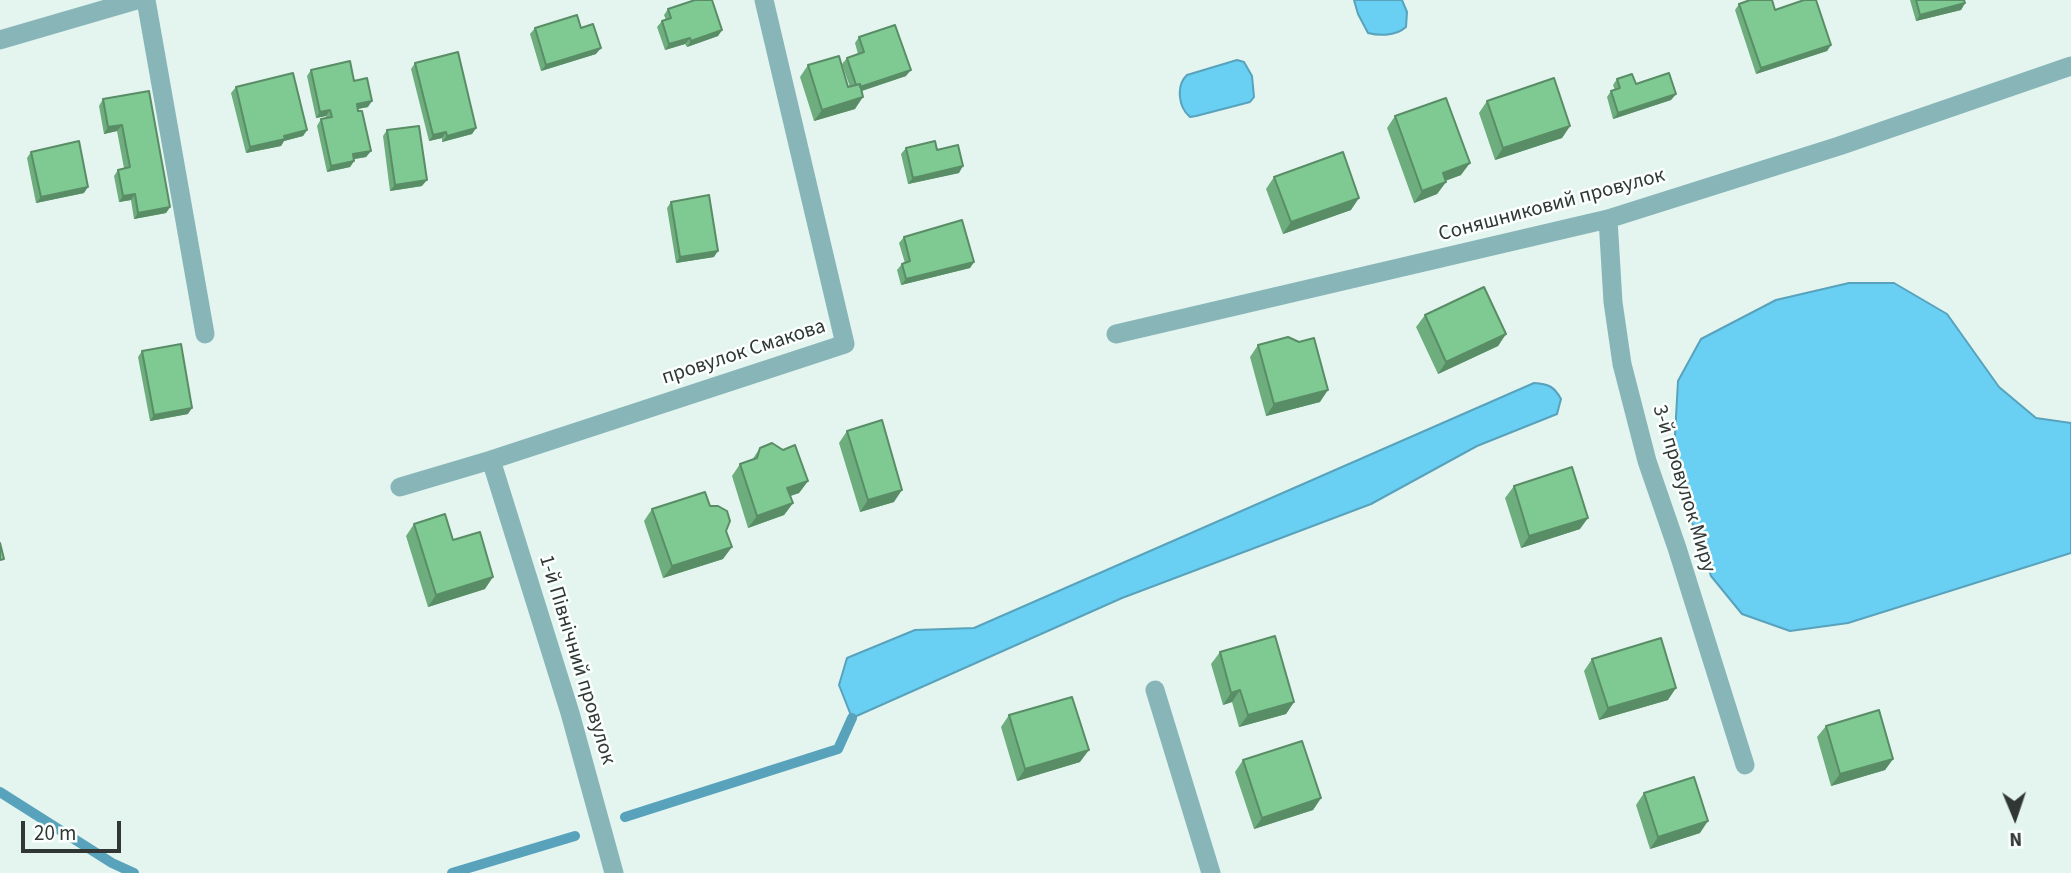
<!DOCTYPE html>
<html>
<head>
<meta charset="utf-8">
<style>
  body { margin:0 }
  #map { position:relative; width:2071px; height:873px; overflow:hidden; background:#e4f5f0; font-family:"Source Sans 3",sans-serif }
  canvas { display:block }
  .north { position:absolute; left:1980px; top:782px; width:70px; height:70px; -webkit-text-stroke:5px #fbfffd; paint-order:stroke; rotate:178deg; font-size:19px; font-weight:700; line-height:28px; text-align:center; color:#303735 }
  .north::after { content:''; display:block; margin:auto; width:24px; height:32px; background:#303735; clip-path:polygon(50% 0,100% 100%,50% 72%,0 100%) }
  .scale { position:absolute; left:21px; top:821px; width:100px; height:32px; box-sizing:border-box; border:4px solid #303735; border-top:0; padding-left:9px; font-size:21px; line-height:24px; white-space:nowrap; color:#303735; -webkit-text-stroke:5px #fbfffd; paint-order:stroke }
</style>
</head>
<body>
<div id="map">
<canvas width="2071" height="873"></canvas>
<div class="north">N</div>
<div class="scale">20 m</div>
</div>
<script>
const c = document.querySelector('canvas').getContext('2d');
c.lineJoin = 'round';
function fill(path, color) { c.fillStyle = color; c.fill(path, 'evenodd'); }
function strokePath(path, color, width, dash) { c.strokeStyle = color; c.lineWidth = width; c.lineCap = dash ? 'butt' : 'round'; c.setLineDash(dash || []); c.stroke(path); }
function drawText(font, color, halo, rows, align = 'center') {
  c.font = font + ' "Source Sans 3",sans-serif'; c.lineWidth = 5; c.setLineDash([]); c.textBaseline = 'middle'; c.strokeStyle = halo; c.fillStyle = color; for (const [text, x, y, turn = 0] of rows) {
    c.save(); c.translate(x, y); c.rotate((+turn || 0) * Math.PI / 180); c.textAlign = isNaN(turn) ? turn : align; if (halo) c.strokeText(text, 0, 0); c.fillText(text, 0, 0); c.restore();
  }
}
const water = new Path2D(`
  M1354 0H1402L1407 12 1406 27C1396 36 1380 36 1368 33L1358 14Z
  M1237 60 1244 62 1252 76 1254 97 1250 102 1196 116 1190 117C1178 107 1176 85 1187 75Z
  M1849 283H1894L1947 314 1999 387 2036 418 2071 423V553L1848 623 1790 631 1742 614 1711 576 1689 514 1674 453 1678 381 1701 339 1776 300Z
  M1534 383C1548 384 1554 386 1561 399L1557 414 1477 446 1371 504 1122 598 852 718 839 685 847 658 915 630 974 628Z`);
fill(water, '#69d0f4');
strokePath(water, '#58a2bb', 2);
strokePath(new Path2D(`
  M0 792 112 863 134 873
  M625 817 838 749 852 718
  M452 873 575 836`), '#58a2bb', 10);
strokePath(new Path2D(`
  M146 0 205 334`), '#88b6b8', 19);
strokePath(new Path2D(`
  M1608 219 1613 302 1622 364 1647 461 1677 548 1745 765
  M1116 334 1608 219 1839 146 2071 66
  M491 460 570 713 614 873
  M400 487 491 460 845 344 764 0
  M1155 690 1211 873`), '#88b6b8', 19);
strokePath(new Path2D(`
  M0 40 137 0`), '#88b6b8', 19);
fill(new Path2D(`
  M1910 0H1964L1965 3 1961 10 1916 21Z
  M1739 4 1775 10 1831 45 1827 51 1756 74 1735 10Z
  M668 9 722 30 718 36 687 47 685 44 665 50 657 27 662 21 666 20 664 15Z
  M535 28H581L596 54 541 71 530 34Z
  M859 37 906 76 862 91 855 109 814 121 800 77 808 65 848 87H850L842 64 847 58 858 54 855 43Z
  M415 63 476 128 472 134 442 142V138L429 141 411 69Z
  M311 70 354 81 368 107 358 109 371 151 366 157 354 159V161L350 167 327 172 317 126 321 119 326 118V116L316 118 307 76Z
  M1617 79 1636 84 1676 94 1671 100 1613 119 1607 97 1611 91 1615 90 1613 85Z
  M236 87 307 130 303 136 284 141 281 146 246 153 231 93Z
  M149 91 170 207 166 213 134 219 131 200 119 202 114 176 118 170 124 168 117 131 104 134 99 106 103 99Z
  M1487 101 1570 126 1562 138 1495 160 1479 113Z
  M1395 116 1461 175 1445 181 1446 182 1437 194 1414 203 1387 128Z
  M387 130 422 186 390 191 383 136Z
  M906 148 959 173 908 184 901 154Z
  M31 152 84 193 36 203 27 158Z
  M1274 177 1351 210 1283 234 1266 189Z
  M671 202 714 257 676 263 667 208Z
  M904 237 974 262 970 268 901 285 897 270 902 264 905 263 899 243Z
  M1425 315 1506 334 1498 346 1438 374 1416 327Z
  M1258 345 1320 402 1266 416 1250 357Z
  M142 351 188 414 150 421 138 357Z
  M847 431 894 502 860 512 839 443Z
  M760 448 808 481 799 493 790 496 793 503 784 515 748 528 732 476 740 464 752 460Z
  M1514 486 1580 529 1521 548 1505 498Z
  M710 506 726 531 723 559 663 578 644 521 652 509Z
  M414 524 453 540 485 589 428 607 406 536Z
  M1220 652 1294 702 1286 714 1239 727 1232 702 1223 705 1211 664Z
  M1592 659 1668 700 1599 720 1584 671Z
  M1009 715 1080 762 1017 781 1001 727Z
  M1826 726 1893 759 1885 770 1831 786 1817 737Z
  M1243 760 1321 798 1313 810 1254 829 1235 772Z
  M1644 793 1700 833 1650 849 1636 805Z`), '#6dad7e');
fill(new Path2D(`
  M1965 3 1961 10 1916 21 1920 15Z
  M722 30 718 36 687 47 691 41Z
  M690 38 685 44 665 50 669 44Z
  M1831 45 1827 51 1756 74 1761 68Z
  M601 48 596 54 541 71 546 65Z
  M911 70 906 76 852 94 857 88Z
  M1676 94 1671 100 1613 119 1618 113Z
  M863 97 855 109 814 121 822 110Z
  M372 101 368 107 352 110 357 104Z
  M330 110 326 116 316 118 320 112Z
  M122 125 117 131 104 134 108 127Z
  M1570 126 1562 138 1495 160 1503 148Z
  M476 128 472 134 442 142 447 136Z
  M307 130 303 136 284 141 281 146 246 153 250 147 284 136Z
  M446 132 442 138 429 141 433 135Z
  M371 151 366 157 349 160 353 154Z
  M354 161 350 167 327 172 331 166Z
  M1470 163 1461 175 1434 185 1443 173Z
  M963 166 959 173 908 184 913 178Z
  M427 180 422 186 390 191 395 185Z
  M1446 182 1437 194 1414 203 1422 191Z
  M88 187 84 193 36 203 41 197Z
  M135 194 131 200 119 202 123 196Z
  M1359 198 1351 210 1283 234 1291 222Z
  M170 207 166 213 134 219 138 213Z
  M718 251 714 257 676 263 680 257Z
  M974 262 970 268 901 285 906 279Z
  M1506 334 1498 346 1438 374 1446 362Z
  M1328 390 1320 402 1266 416 1274 404Z
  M192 408 188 414 150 421 154 415Z
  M808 481 799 493 779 500 787 488Z
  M902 490 894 502 860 512 868 500Z
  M793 503 784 515 748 528 757 516Z
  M1588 518 1580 529 1521 548 1529 536Z
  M732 547 723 559 663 578 672 566Z
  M493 577 485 589 428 607 436 595Z
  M1676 688 1668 700 1599 720 1608 708Z
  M1240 690 1232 702 1223 705 1231 693Z
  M1294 702 1286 714 1239 727 1248 715Z
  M1089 750 1080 762 1017 781 1025 769Z
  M1893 759 1885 770 1831 786 1840 774Z
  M1321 798 1313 810 1254 829 1262 818Z
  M1708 821 1700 833 1650 849 1658 837Z`), '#598d66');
const building = new Path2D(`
  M695 0H712L722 30 691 41 690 38 669 44 662 21 671 18 668 9Z
  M1750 0H1772L1775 10 1804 0H1816L1831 45 1761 68 1739 4Z
  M1916 0H1964L1965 3 1920 15Z
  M577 15 581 28 593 24 601 48 546 65 535 28Z
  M895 25 911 70 860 87V84L856 85 847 58 864 52 859 37Z
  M458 52 476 128 447 136 446 132 433 135 415 63Z
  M839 56 848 87 860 84 863 97 822 110 808 65Z
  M350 61 354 81 367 78 372 101 357 104 358 111H362L371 151 353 154 354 161 331 166 321 119 332 117 330 110 320 112 311 70Z
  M293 73 307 130 284 136 285 139 250 147 236 87Z
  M1669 73 1676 94 1618 113 1611 91 1620 88 1617 79 1632 74 1636 84Z
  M1554 78 1570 126 1503 148 1487 101Z
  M149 91 170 207 138 213 135 194 123 196 118 170 130 167 122 125 108 127 103 99Z
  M1446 98 1470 163 1443 173 1446 182 1422 191 1395 116Z
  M419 126 427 180 395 185 387 130Z
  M79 141 88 187 41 197 31 152Z
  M935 141 937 150 958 145 963 166 913 178 906 148Z
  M1343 152 1359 198 1291 222 1274 177Z
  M709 195 718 251 680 257 671 202Z
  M962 220 974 262 906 279 902 264 910 261 904 237Z
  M1484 287 1506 334 1446 362 1425 315Z
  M1288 337 1299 342 1314 338 1328 390 1274 404 1258 345Z
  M181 344 192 408 154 415 142 351Z
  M882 420 902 490 868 500 847 431Z
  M772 443 783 450 795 445 808 481 787 488 793 503 757 516 740 464 757 458 760 448Z
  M1572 467 1588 518 1529 536 1514 486Z
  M705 492 710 506H718L727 511 730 521 726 531 732 547 672 566 652 509Z
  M445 514 453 540 480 532 493 577 436 595 414 524Z
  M0 543 4 559 0 560Z
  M1275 636 1294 702 1248 715 1240 690 1231 693 1220 652Z
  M1661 638 1676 688 1608 708 1592 659Z
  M1072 697 1089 750 1025 769 1009 715Z
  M1879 710 1893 759 1840 774 1826 726Z
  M1302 741 1321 798 1262 818 1243 760Z
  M1694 777 1708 821 1658 837 1644 793Z`);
fill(building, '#7fc992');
strokePath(building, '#598d66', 2);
drawText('21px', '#303735', '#fbfffd', [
  ["Соняшниковий провулок",1552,206,-15],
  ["провулок Смакова",744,353,-18],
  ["3-й провулок Миру",1683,489,73],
  ["1-й Північний провулок",576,660,73]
]);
</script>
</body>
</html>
